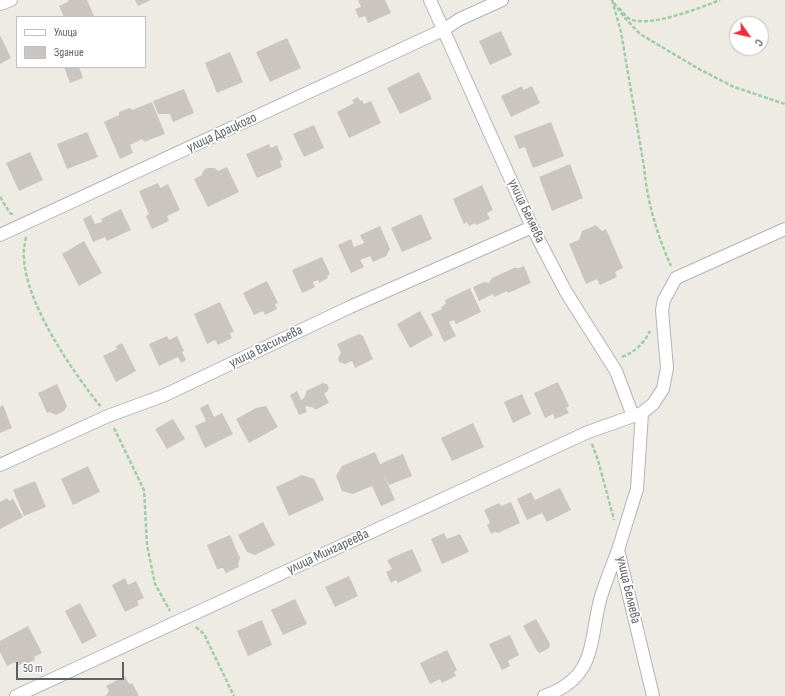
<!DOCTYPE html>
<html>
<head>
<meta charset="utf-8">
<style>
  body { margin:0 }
  #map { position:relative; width:785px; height:696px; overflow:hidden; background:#eeeae4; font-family:"Sofia Sans Condensed",sans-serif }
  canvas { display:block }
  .legend { position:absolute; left:16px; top:16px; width:130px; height:52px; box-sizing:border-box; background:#fff; border:1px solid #bec0c1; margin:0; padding:5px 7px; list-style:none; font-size:12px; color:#5c6164 }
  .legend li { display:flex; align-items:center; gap:8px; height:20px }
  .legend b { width:20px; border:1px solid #bec0c1 }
  .north { position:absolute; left:729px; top:16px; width:40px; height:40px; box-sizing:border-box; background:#fff; border:1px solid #bec0c1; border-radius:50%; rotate:124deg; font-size:11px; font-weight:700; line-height:16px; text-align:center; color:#5c6164 }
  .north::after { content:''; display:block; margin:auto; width:14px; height:18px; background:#e7303f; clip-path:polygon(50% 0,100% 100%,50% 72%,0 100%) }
  .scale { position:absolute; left:16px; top:662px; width:108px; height:18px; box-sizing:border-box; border:2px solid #5c6164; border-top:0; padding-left:5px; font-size:12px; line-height:14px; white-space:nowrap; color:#5c6164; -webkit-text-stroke:3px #fff; paint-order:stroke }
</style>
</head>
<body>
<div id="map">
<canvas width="785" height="696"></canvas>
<ul class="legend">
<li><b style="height:5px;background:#fff"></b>Улица</li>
<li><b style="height:11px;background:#cac5c1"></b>Здание</li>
</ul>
<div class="north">С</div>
<div class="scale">50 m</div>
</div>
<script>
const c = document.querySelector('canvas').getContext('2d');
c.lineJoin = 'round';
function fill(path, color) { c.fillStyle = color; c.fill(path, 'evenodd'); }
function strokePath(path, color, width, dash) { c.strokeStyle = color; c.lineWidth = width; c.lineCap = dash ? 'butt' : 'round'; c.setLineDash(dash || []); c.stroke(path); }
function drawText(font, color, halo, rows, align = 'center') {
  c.font = font + ' "Sofia Sans Condensed",sans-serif'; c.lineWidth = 3.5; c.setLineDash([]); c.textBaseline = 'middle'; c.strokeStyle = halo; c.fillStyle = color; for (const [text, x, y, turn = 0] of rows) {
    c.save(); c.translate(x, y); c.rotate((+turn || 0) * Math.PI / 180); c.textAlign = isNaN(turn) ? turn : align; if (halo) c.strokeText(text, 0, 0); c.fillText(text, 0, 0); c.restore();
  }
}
fill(new Path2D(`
  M68 0H87L94 16 64 17 59 6 68 2Z
  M135 0H151L138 6Z
  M358 0H385L391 13 368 23 365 16 359 18 355 9 361 7Z
  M501 31 512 55 490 65 479 41Z
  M0 35 11 58 0 64Z
  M287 38 301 68 270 82 256 52Z
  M230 52 243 82 217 93 205 63Z
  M64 67H79L83 78 70 83Z
  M419 72 432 99 400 114 387 88Z
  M522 86 523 90 532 86 540 103 511 117 501 96Z
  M184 89 194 113 173 122 170 114H158L153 101Z
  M358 97 360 101 362 100 364 104 371 101 381 123 349 138 337 112 354 103 352 100Z
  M152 102 165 134 144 142 142 139 130 145 133 153 120 159 104 122 119 115V112L130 108 132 110Z
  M551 122 564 156 533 168 525 147 519 149 514 136Z
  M314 125 324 148 304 157 293 134Z
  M87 132 98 157 67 169 57 144Z
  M269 144 271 148 277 145 283 160 280 161 282 167 257 178 246 154Z
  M30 152 43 180 19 191 6 163Z
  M570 164 583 198 552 211 539 177Z
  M227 167 239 192 208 207 194 179 202 175 203 171 207 168H215L218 171Z
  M158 183 160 188 168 184 180 210 167 216 169 221 152 229 146 216 149 214 139 191Z
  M482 185 493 210 487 213 490 219 476 225 475 223 469 226 467 222 464 224 453 199Z
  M121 209 131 230 107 241 105 237 93 242 83 219 91 215 95 224 102 222 101 219Z
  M421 214 432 239 402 252 391 228Z
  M596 225 602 231 606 229 623 268 615 272 617 277 600 285 597 279 586 284 569 244 579 240 582 231Z
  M380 226 390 249 386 256 373 262 370 256 360 260 364 267 351 273 338 245 351 239 354 247 364 243 360 235Z
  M84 241 102 273 79 286 62 254Z
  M322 257 330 274 327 276 328 278 319 283 318 280 313 282 315 287 302 293 292 270Z
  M524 266 531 283 508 293 507 291 494 297 493 294 479 301 473 287 484 282 489 283 492 278 514 268H519Z
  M267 281 278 303 275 304 277 309 265 315 263 311 254 315 243 293Z
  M470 288 481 312 456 324 454 320 449 322 456 336 444 342 431 314 442 309 441 307 446 304 445 300Z
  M220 302 234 332 230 333 232 338 218 345 215 340 207 344 194 314Z
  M420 311 433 335 410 348 397 324Z
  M359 334 363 336 373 359 355 368 352 361 345 364 339 362 338 358 341 353 337 344Z
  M167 336 169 340 177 336 184 351 182 352 186 360 181 363 178 357 159 366 149 344Z
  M122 343 136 371 116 382 103 356 117 349 116 346Z
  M558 382 569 406 566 408 569 413 555 419 553 414 545 418 534 393Z
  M323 383 327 384 329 388 327 392 324 393 329 403 315 410 314 408 308 406 305 407 307 412 299 415 290 395 297 391 301 400 304 398 306 393V391Z
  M57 384 67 406 64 411 56 415 51 413 50 412 47 413 38 393Z
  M522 394 531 414 513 423 504 402Z
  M208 404 214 417 222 413 233 434 205 448 195 426 206 421 200 408Z
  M3 405 12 428 0 433V407Z
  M266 406 278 427 249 443 236 419 256 408Z
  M173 419 185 439 167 449 155 429Z
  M473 423 484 447 452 461 441 438Z
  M375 452 380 464 403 454 412 476 389 485 383 473 395 500 381 506 372 486 353 494 342 491 336 476 342 466Z
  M88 466 100 492 73 505 61 479Z
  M302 475 314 479 324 500 289 516 276 487Z
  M35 481 46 507 24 516 13 490Z
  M560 488 571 510 547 522 542 513 527 520 517 499 531 492 535 500Z
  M7 498 9 501 13 499 23 517 0 529V502Z
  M511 502 520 523 498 533 495 532 491 534 487 525 490 523 484 510 499 503 501 506Z
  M263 522 275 545 255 555 247 552 238 535Z
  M444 533 447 539 460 534 469 552 442 564 431 539Z
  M230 535 240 558 238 564 239 567 226 573 223 568 217 569 207 545Z
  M412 549 422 571 398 583 396 580 391 583 386 572 392 569 387 560Z
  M349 576 358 596 335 607 325 587Z
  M125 578 128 585 136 581 144 598 137 601 139 605 125 612 112 585Z
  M295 599 307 624 283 635 271 610Z
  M80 603 97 636 82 644 65 611Z
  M536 619 550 644 549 648 540 653 537 651 523 626Z
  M262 620 272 645 248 656 237 631Z
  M28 626 42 653 34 657 35 660 26 664 25 662 17 666 15 662 7 666 0 652V641Z
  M510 635 519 655 508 661 510 666 502 670 489 644Z
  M447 650 457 670 454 672 456 676 442 683 440 679 430 684 420 663Z
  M125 676 129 684 132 683 139 696H106L109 691 106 686Z`), '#cac5c1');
const minor = new Path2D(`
  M430 0 532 227 566 292 616 371 633 416
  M0 4 11 0
  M0 235 443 30 460 19 502 0
  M642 413 637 489 618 550 653 696
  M0 465 108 416 165 395 350 307 532 227
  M16 696 588 432 642 413 653 404 663 389 667 368 662 310 664 300 676 278 785 229
  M544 696C596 678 589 644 600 600 605 583 612 566 618 550`);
strokePath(minor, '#b1b5b9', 14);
strokePath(new Path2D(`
  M612 0 621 32 644 167C647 201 657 235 671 266
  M614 3 624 17 640 34 699 69 734 87 785 104
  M619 8C622 11 626 17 630 19 649 28 700 8 720 0
  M0 197 10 213 14 215
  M26 237C25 244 23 251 24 258 26 304 72 371 101 407
  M622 357C635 352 643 344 650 331
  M114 428 144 490 147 545 155 584 170 611
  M592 444 598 460 614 520
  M196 627 204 634 234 696`), '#9dcea3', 2.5, [4, 2]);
strokePath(minor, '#fff', 12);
drawText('14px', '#5c6164', '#fff', [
  ["улица Драцкого",222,133,-25],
  ["улица Беляева",526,211,65],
  ["улица Васильева",266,347,-26],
  ["улица Мингареева",328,552,-25],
  ["улица Беляева",628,590,77]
]);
</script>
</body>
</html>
